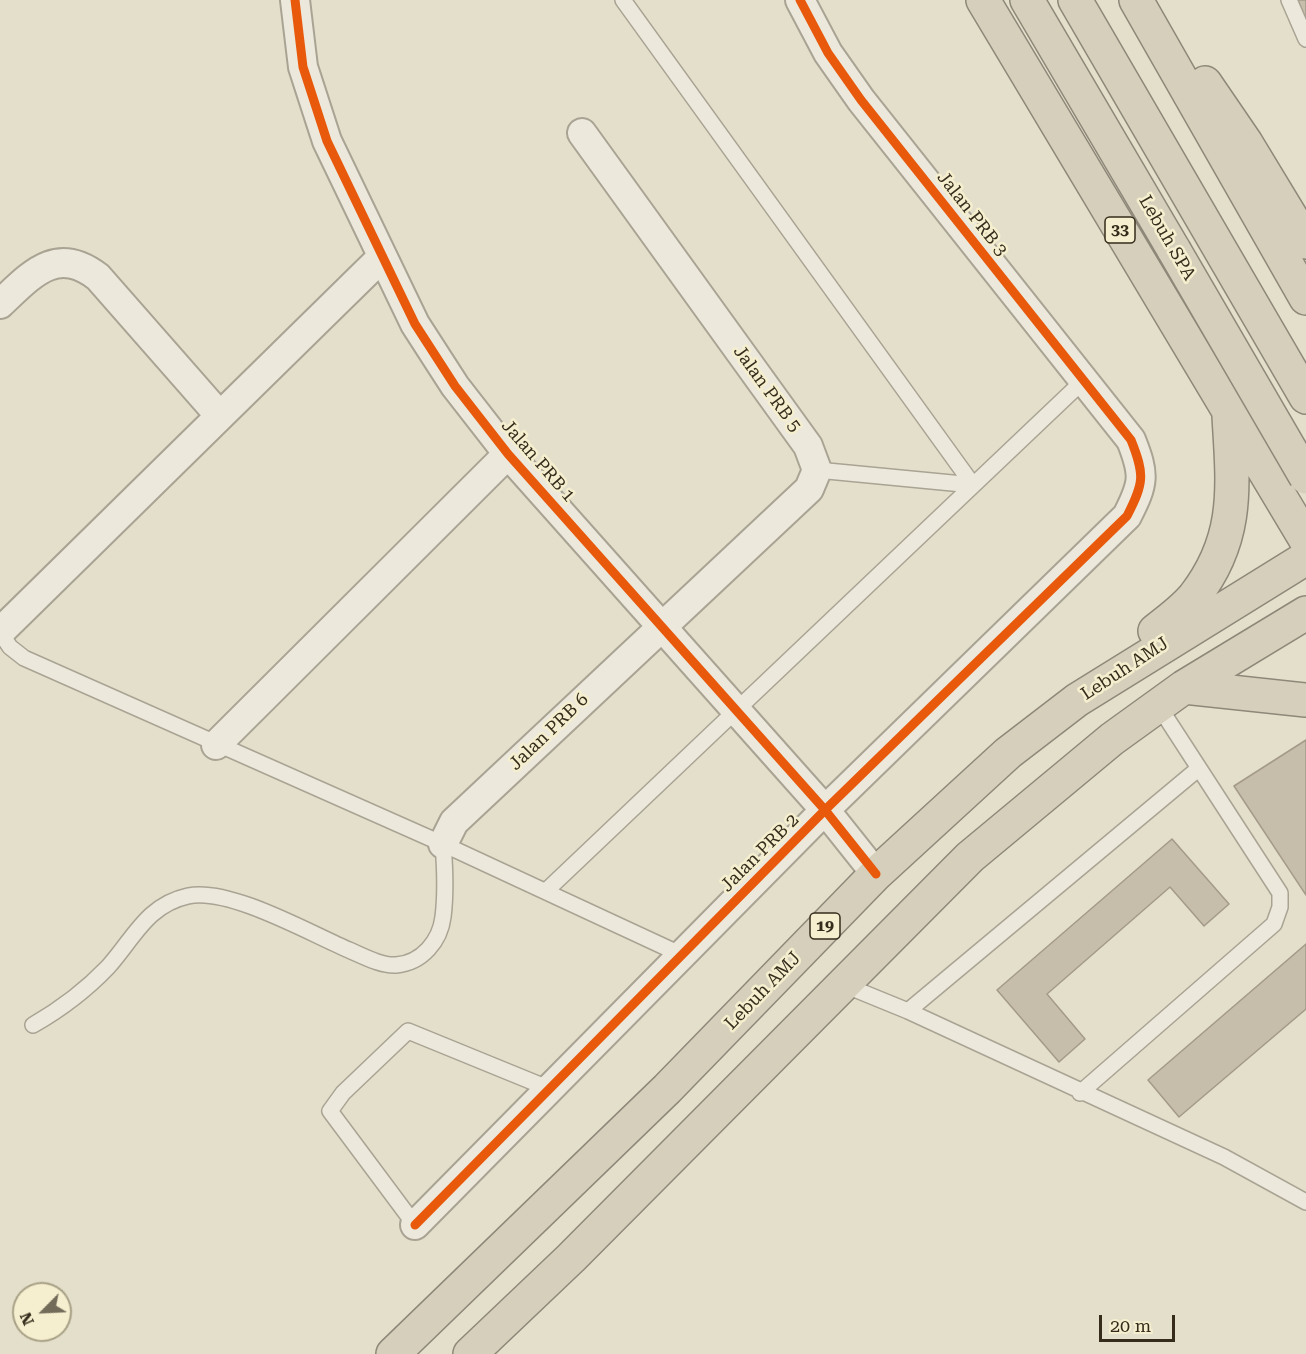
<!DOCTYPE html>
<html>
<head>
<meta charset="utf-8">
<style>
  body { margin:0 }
  #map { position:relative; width:1306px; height:1354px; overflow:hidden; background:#e4dfca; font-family:"Roboto Serif",serif }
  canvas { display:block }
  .north { position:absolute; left:12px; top:1282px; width:60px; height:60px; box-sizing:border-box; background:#f5efcf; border:2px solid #a9a187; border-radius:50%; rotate:246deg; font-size:16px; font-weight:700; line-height:24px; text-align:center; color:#362c1c }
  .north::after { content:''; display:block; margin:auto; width:21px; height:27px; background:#736b59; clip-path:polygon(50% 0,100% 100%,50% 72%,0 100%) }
  .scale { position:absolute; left:1099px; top:1315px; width:76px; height:27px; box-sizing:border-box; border:3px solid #362c1c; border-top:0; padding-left:8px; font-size:18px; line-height:21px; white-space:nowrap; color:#362c1c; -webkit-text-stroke:4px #f5efcf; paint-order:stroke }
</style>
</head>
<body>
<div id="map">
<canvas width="1306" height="1354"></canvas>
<div class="north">N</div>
<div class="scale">20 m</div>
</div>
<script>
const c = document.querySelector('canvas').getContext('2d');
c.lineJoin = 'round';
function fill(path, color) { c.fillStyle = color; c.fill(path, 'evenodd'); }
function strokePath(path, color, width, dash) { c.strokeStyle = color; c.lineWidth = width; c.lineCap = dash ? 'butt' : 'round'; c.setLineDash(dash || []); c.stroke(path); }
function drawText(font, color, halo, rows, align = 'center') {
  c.font = font + ' "Roboto Serif",serif'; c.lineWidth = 5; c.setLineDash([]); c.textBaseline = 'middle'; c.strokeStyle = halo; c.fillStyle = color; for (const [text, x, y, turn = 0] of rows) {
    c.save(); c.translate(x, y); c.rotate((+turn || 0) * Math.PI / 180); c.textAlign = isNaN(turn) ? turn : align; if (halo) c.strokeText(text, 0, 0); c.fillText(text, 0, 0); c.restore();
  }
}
const building = new Path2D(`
  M1296 0H1306V22Z
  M1306 740V895L1234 786Z
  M1172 839 1229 904 1204 926 1170 887 1047 994 1085 1039 1059 1062 997 990Z
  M1306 944V1009L1179 1117 1148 1080Z`);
fill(building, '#c7bdab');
strokePath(building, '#a49a8a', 1.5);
const lane = new Path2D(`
  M623 0 973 485 817 470
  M1289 0 1306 39
  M0 632 10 647 24 658 443 844 682 955
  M546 891 1083 381
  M842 984 908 1011 1224 1157 1306 1202
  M908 1011 1198 769
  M33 1025C61 1009 86 990 108 967 134 938 147 905 188 896 229 887 309 933 349 950 363 956 381 966 396 965 422 963 440 941 443 917 446 893 445 868 443 844
  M1080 1093 1274 924 1280 907V893L1158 705
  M415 1225 330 1111 343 1093 408 1031 550 1089`);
const street = new Path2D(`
  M295 0 303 67 327 141 415 324 455 386 508 454 825 810 876 874
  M0 304C32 274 56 245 98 277L220 416
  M0 632 381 258
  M216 745 508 454
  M443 844 454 822 809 489 817 470 808 446 582 133
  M415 1225 825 810 1127 516C1144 483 1145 475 1131 440L861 100 828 53 800 0`);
const highway = new Path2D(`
  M983 0 1306 540
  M1027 0 1174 250
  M1075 0 1306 397
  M1136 0 1306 298
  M1205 83 1246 143 1306 242
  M1155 631C1168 621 1183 610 1194 597 1240 538 1233 486 1229 416
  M1184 687 1306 700
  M393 1354 667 1089 876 874 1008 753 1077 700 1306 558
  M470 1354 571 1258 970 857 1112 739 1184 687 1306 613`);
strokePath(lane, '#a9a394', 18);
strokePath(street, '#a9a394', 32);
strokePath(highway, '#8e887a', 36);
strokePath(lane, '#ece8dc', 15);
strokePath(street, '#ece8dc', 28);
strokePath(highway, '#d6cfbb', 33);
const highwayBridge = new Path2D(`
  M1174 250 1306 477`);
strokePath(highwayBridge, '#8e887a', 36, []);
strokePath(highwayBridge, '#d6cfbb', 33);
strokePath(new Path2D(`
  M295 0 303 67 327 141 415 324 455 386 508 454 825 810 876 874
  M415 1225 825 810 1127 516C1144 483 1145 475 1131 440L861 100 828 53 800 0`), '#e8590c', 9);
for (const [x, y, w] of [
  [1120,230,30],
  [825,926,30]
]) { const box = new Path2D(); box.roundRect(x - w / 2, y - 13, w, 26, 4.5); c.fillStyle = '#f5efcf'; c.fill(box); strokePath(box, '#362c1c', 1.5); }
drawText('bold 16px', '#362c1c', null, [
  ["33",1120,230],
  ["19",825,926]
]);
drawText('18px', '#362c1c', '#f5efcf', [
  ["Jalan PRB 3",972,214,52],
  ["Lebuh SPA",1167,238,60],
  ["Jalan PRB 5",767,389,54],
  ["Jalan PRB 1",538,461,49],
  ["Lebuh AMJ",1125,669,-33],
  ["Jalan PRB 6",549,732,-44],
  ["Jalan PRB 2",760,853,-45],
  ["Lebuh AMJ",763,991,-46]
]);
</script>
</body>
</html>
